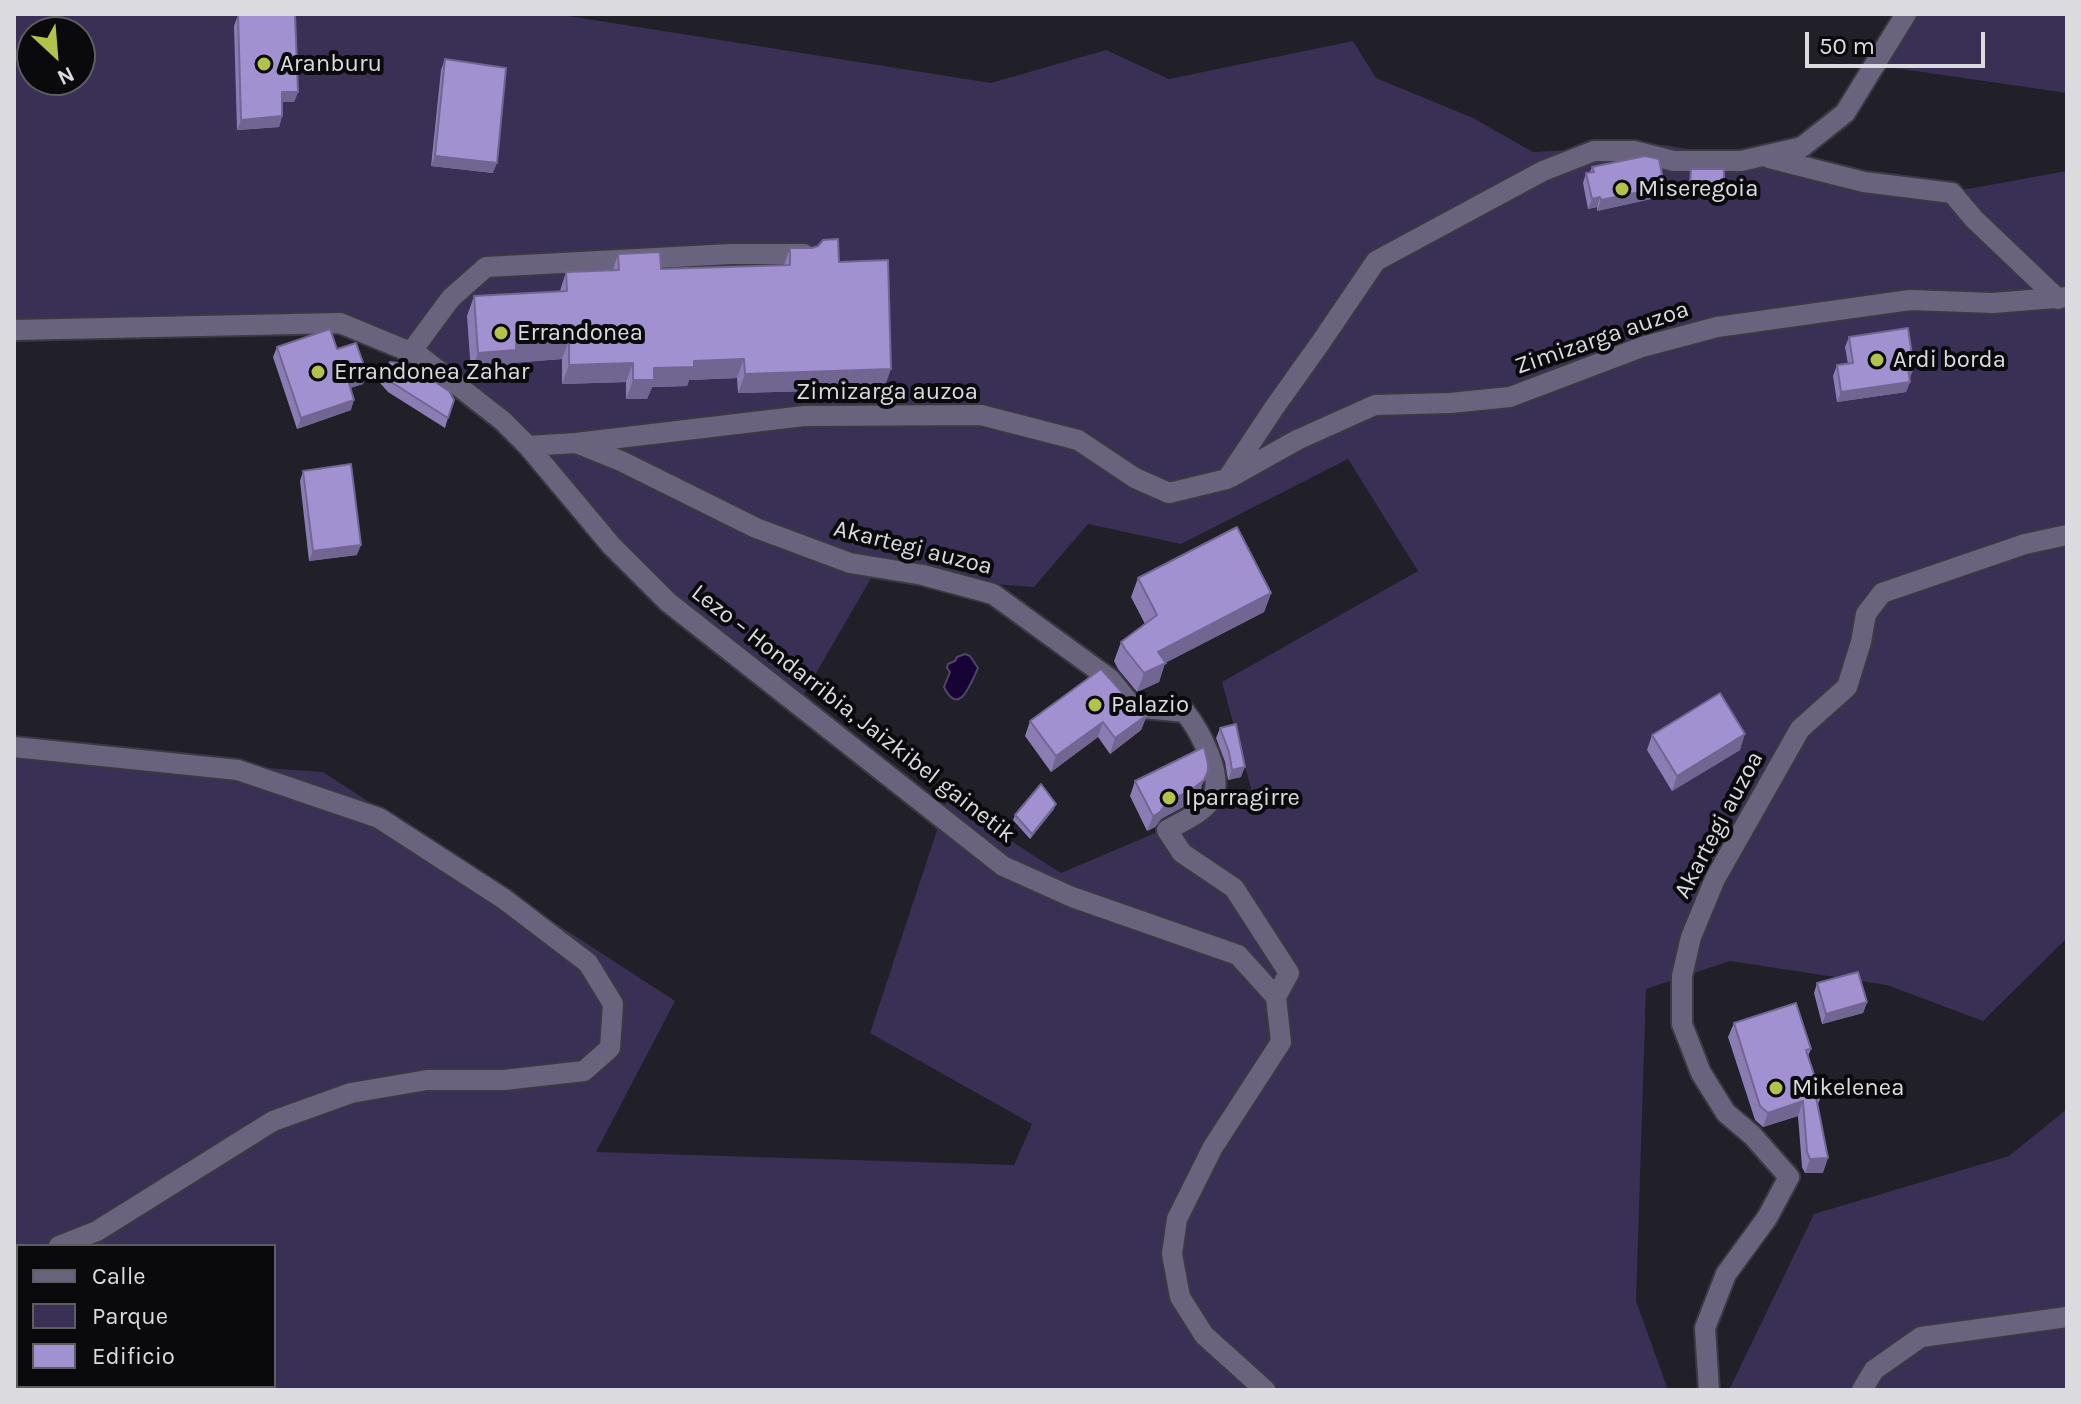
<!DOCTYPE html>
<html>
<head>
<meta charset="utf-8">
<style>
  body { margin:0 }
  #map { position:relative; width:2081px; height:1404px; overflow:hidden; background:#211f27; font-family:Karla,sans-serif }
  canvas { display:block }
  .frame { position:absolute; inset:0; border:16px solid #dbdadf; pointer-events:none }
  .legend { position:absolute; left:16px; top:1244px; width:260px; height:144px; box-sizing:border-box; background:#0a0a0d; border:2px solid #5e5d61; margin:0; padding:10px 14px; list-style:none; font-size:24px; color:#dbdadf }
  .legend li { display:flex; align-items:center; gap:16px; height:40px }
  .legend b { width:40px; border:2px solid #5e5d61 }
  .north { position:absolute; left:16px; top:16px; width:80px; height:80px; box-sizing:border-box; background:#0a0a0d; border:2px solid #5e5d61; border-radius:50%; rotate:154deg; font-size:22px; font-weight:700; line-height:32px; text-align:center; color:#dbdadf }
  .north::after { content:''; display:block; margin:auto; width:28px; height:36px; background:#b3c24b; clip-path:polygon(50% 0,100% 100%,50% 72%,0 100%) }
  .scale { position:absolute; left:1805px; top:32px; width:180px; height:36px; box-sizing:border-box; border:4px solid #dbdadf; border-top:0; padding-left:10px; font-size:24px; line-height:28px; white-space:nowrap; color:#dbdadf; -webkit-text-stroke:6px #0a0a0d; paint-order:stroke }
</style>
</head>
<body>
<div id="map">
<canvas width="2081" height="1404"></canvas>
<div class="frame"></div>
<ul class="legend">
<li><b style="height:10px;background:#6a637e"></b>Calle</li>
<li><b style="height:22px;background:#3a2f55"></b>Parque</li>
<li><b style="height:22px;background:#a291d0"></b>Edificio</li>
</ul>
<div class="north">N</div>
<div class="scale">50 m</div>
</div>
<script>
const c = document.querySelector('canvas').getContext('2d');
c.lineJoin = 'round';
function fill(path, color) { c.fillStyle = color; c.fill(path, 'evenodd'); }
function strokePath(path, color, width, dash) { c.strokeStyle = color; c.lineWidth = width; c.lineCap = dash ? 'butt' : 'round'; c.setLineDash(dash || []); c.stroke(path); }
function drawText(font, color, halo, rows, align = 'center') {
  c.font = font + ' Karla,sans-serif'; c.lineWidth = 8; c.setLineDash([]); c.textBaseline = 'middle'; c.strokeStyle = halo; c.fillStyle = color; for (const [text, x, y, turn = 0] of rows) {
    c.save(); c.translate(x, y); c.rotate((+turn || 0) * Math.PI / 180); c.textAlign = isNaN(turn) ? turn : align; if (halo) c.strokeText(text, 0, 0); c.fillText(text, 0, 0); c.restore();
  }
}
fill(new Path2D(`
  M14 14H556L991 83 1106 50 1169 79 1353 41 1376 78 1473 118 1533 152 1666 145 1934 195 2067 171V938L1983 1021 1887 985 1730 961 1646 989 1636 1301 1668 1390H14V750L323 772 675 1001 596 1152 1014 1165 1032 1124 870 1033 947 800 1061 873 1252 792 1222 682 1418 571 1348 459 1181 544 1088 524 1034 587 873 575 798 704 388 332 14 339ZM32 32H80V80H32ZM18 1246H274V1386H18Z
  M1913 14H2067V93L1874 65Z
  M2067 1109V1390H1729L1814 1214 2009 1156Z`), '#3a2f55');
const water = new Path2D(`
  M965 654 970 656 978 668C971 683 959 718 944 687L950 672 947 668 948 664 955 661 957 657Z`);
fill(water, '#180336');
strokePath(water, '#524469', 2);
const minor = new Path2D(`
  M1769 158 1864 182 1952 193 1974 219 2058 299
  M14 330 340 323 420 356 503 421 528 446 611 545 668 602 1003 866 1072 897 1238 955 1276 997 1281 1042 1213 1147 1177 1219 1172 1254 1180 1297 1204 1335 1265 1390
  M411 352 451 298 486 267 731 254H804
  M576 443 804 416 981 415 1078 440 1135 478 1169 493 1227 479 1274 408 1321 342 1376 261 1543 171 1594 151H1634L1674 161H1741L1802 147 1845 113 1906 14
  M528 446 576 443 621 461 756 528 850 563 923 575 993 594 1110 679 1133 707 1185 712C1199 730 1225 776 1212 798 1204 813 1181 822 1167 830L1182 853 1234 888 1289 973 1276 997
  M1231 477 1297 440 1375 405 1450 403 1510 397 1642 347 1717 327 1910 300 1993 303 2067 297
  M14 747 238 770 379 818 504 899 588 963 613 1004 610 1048 584 1071 504 1080H427L351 1093 273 1121 97 1231 59 1246
  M14 1264 18 1262
  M1709 1390 1705 1328 1726 1274 1767 1218 1789 1177 1752 1135 1726 1113 1701 1073 1682 1024V976L1691 937 1715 879 1800 729 1847 687 1861 642 1866 614 1882 593 2025 544 2067 535
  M1862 1390 1874 1370 1921 1337 2067 1317`);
strokePath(minor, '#3b3941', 24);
strokePath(minor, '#6a637e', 20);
fill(new Path2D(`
  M238 15 298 92 294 102H282V116L279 127 237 130 234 26Z
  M445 59 493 173 431 166 441 70Z
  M1592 167 1661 194 1652 196 1651 199 1597 211V207L1588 209 1583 183 1586 173 1590 172Z
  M790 248 839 262 884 389 738 393 737 378 689 380 687 386 652 387 647 399H626V382L562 384V359L511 363 509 369 471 372 467 316 474 296 560 291 566 272 613 270 618 254 661 269 784 265Z
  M1849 337 1910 378H1909L1910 382 1906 392 1837 402 1833 376 1837 365 1848 364 1845 347Z
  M277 347 337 349 367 374 363 384 350 388 351 410 297 429 273 357Z
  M384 373 448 418 445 428 388 392 380 383Z
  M303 471 357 555 309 561 300 481Z
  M1138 578 1271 593 1264 612 1165 663 1159 682 1137 692 1118 669 1114 661 1121 642 1145 624 1131 597Z
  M1129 700 1147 715 1141 730 1110 754 1098 737 1051 772 1025 736 1030 721Z
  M1220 728 1241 777 1228 780 1225 762 1216 738Z
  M1652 735 1740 750 1672 791 1647 750Z
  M1135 781 1202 787 1198 795 1185 806 1161 819 1155 827 1147 831 1130 796Z
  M1054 809 1030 839 1013 820 1015 815Z
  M1817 983 1867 1002 1863 1013 1822 1024 1814 993Z
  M1734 1023 1811 1049 1808 1056 1821 1096 1818 1104 1823 1173H1805L1802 1167 1798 1116 1763 1127 1755 1120 1728 1037Z`), '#8b7db3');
fill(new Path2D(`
  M282 92H298L294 102H278Z
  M282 116 279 127 237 130 241 120Z
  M435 156 497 163 493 173 431 166Z
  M1690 183 1724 184 1722 189 1688 188Z
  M1664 184 1661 194 1652 196 1651 199 1597 211 1601 200Z
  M1600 197 1597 207 1588 209 1592 199Z
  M569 340 562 359 511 363 509 369 471 372 478 353 516 344Z
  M744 359 737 378 689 380 687 386 652 387 647 399H626L633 380 654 368 694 361Z
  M633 363 626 382 562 384 569 365Z
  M1914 368 1910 378 1904 379 1908 369Z
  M891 369 884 389 738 393 745 374Z
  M367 374 363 384 344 390 348 380Z
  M1910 382 1906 392 1837 402 1841 392Z
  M354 400 351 410 297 429 301 418Z
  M361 545 357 555 309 561 313 551Z
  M1271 593 1264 612 1165 663 1159 682 1137 692 1144 673 1158 652Z
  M1147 715 1141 730 1110 754 1115 738Z
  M1103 722 1098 737 1051 772 1056 756Z
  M1745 734 1740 750 1672 791 1677 776Z
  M1245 767 1241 777 1228 780 1232 770Z
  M1208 771 1198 795 1185 806 1161 819 1155 827 1147 831 1153 816Z
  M1056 804 1054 809 1030 839 1032 834Z
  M1867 1002 1863 1013 1822 1024 1826 1014Z
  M1803 1101 1798 1116 1763 1127 1768 1113Z
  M1828 1158 1823 1173H1805L1810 1159Z`), '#716692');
const building = new Path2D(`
  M271 14H295L298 92H282V116L241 120 238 15Z
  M445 59 506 68 497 163 435 156Z
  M1645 156 1659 159 1664 184 1654 186 1655 189 1601 200 1600 197 1592 199 1586 173 1594 172 1592 167Z
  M1691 169H1724V184L1690 183Z
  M838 239 839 262 888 260 891 369 745 374 744 359 694 361V367L654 368V380H633V363L569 365V340L516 344V350L478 353 474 296 567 291 566 272 619 270 618 254 660 252 661 269 790 265V248H812L818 246 823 240Z
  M1908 328 1914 368 1908 369 1910 382 1841 392 1837 365 1853 363 1849 337Z
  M330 329 337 349 356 343 367 374 348 380 354 400 301 418 277 347Z
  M390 362 407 364 449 391 454 400 448 418 391 382 384 373Z
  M351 464 361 545 313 551 303 471Z
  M1237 527 1271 593 1158 652 1166 663 1144 673 1125 649 1121 642 1157 615 1138 578Z
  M1101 669 1129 700 1139 705 1147 715 1115 738 1103 722 1056 756 1030 721Z
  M1720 693 1745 734 1677 776 1652 735Z
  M1236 724 1245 767 1232 770 1229 752 1220 728Z
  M1204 747 1208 764V771L1204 780 1191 790 1166 803 1160 812 1153 816 1135 781Z
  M1041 784 1056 804 1032 834 1015 815Z
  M1858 972 1867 1002 1826 1014 1817 983Z
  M1796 1003 1811 1049 1806 1050 1821 1096 1816 1097 1828 1158 1810 1159 1807 1152 1803 1101 1768 1113 1760 1106 1734 1023Z`);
fill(building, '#a291d0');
strokePath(building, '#716692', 2);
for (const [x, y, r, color] of [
  [264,64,8,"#b3c24b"],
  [1622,189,8,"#b3c24b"],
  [501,333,8,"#b3c24b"],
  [1877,360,8,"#b3c24b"],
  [318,372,8,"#b3c24b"],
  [1095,705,8,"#b3c24b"],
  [1169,798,8,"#b3c24b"],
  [1776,1088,8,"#b3c24b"]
]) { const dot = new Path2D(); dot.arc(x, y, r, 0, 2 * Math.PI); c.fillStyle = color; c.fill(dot); strokePath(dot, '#0a0a0d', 3); }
drawText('24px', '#dbdadf', '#0a0a0d', [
  ["Aranburu",280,64],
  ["Miseregoia",1638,189],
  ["Errandonea",517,333],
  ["Ardi borda",1893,360],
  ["Errandonea Zahar",334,372],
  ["Palazio",1111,705],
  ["Iparragirre",1185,798],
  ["Mikelenea",1792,1088]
], 'left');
drawText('24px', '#dbdadf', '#0a0a0d', [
  ["Zimizarga auzoa",1602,338,-19],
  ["Zimizarga auzoa",887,392],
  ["Akartegi auzoa",913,548,14],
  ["Lezo – Hondarribia, Jaizkibel gainetik",853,714,38],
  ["Akartegi auzoa",1719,825,-62]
]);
</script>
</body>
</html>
